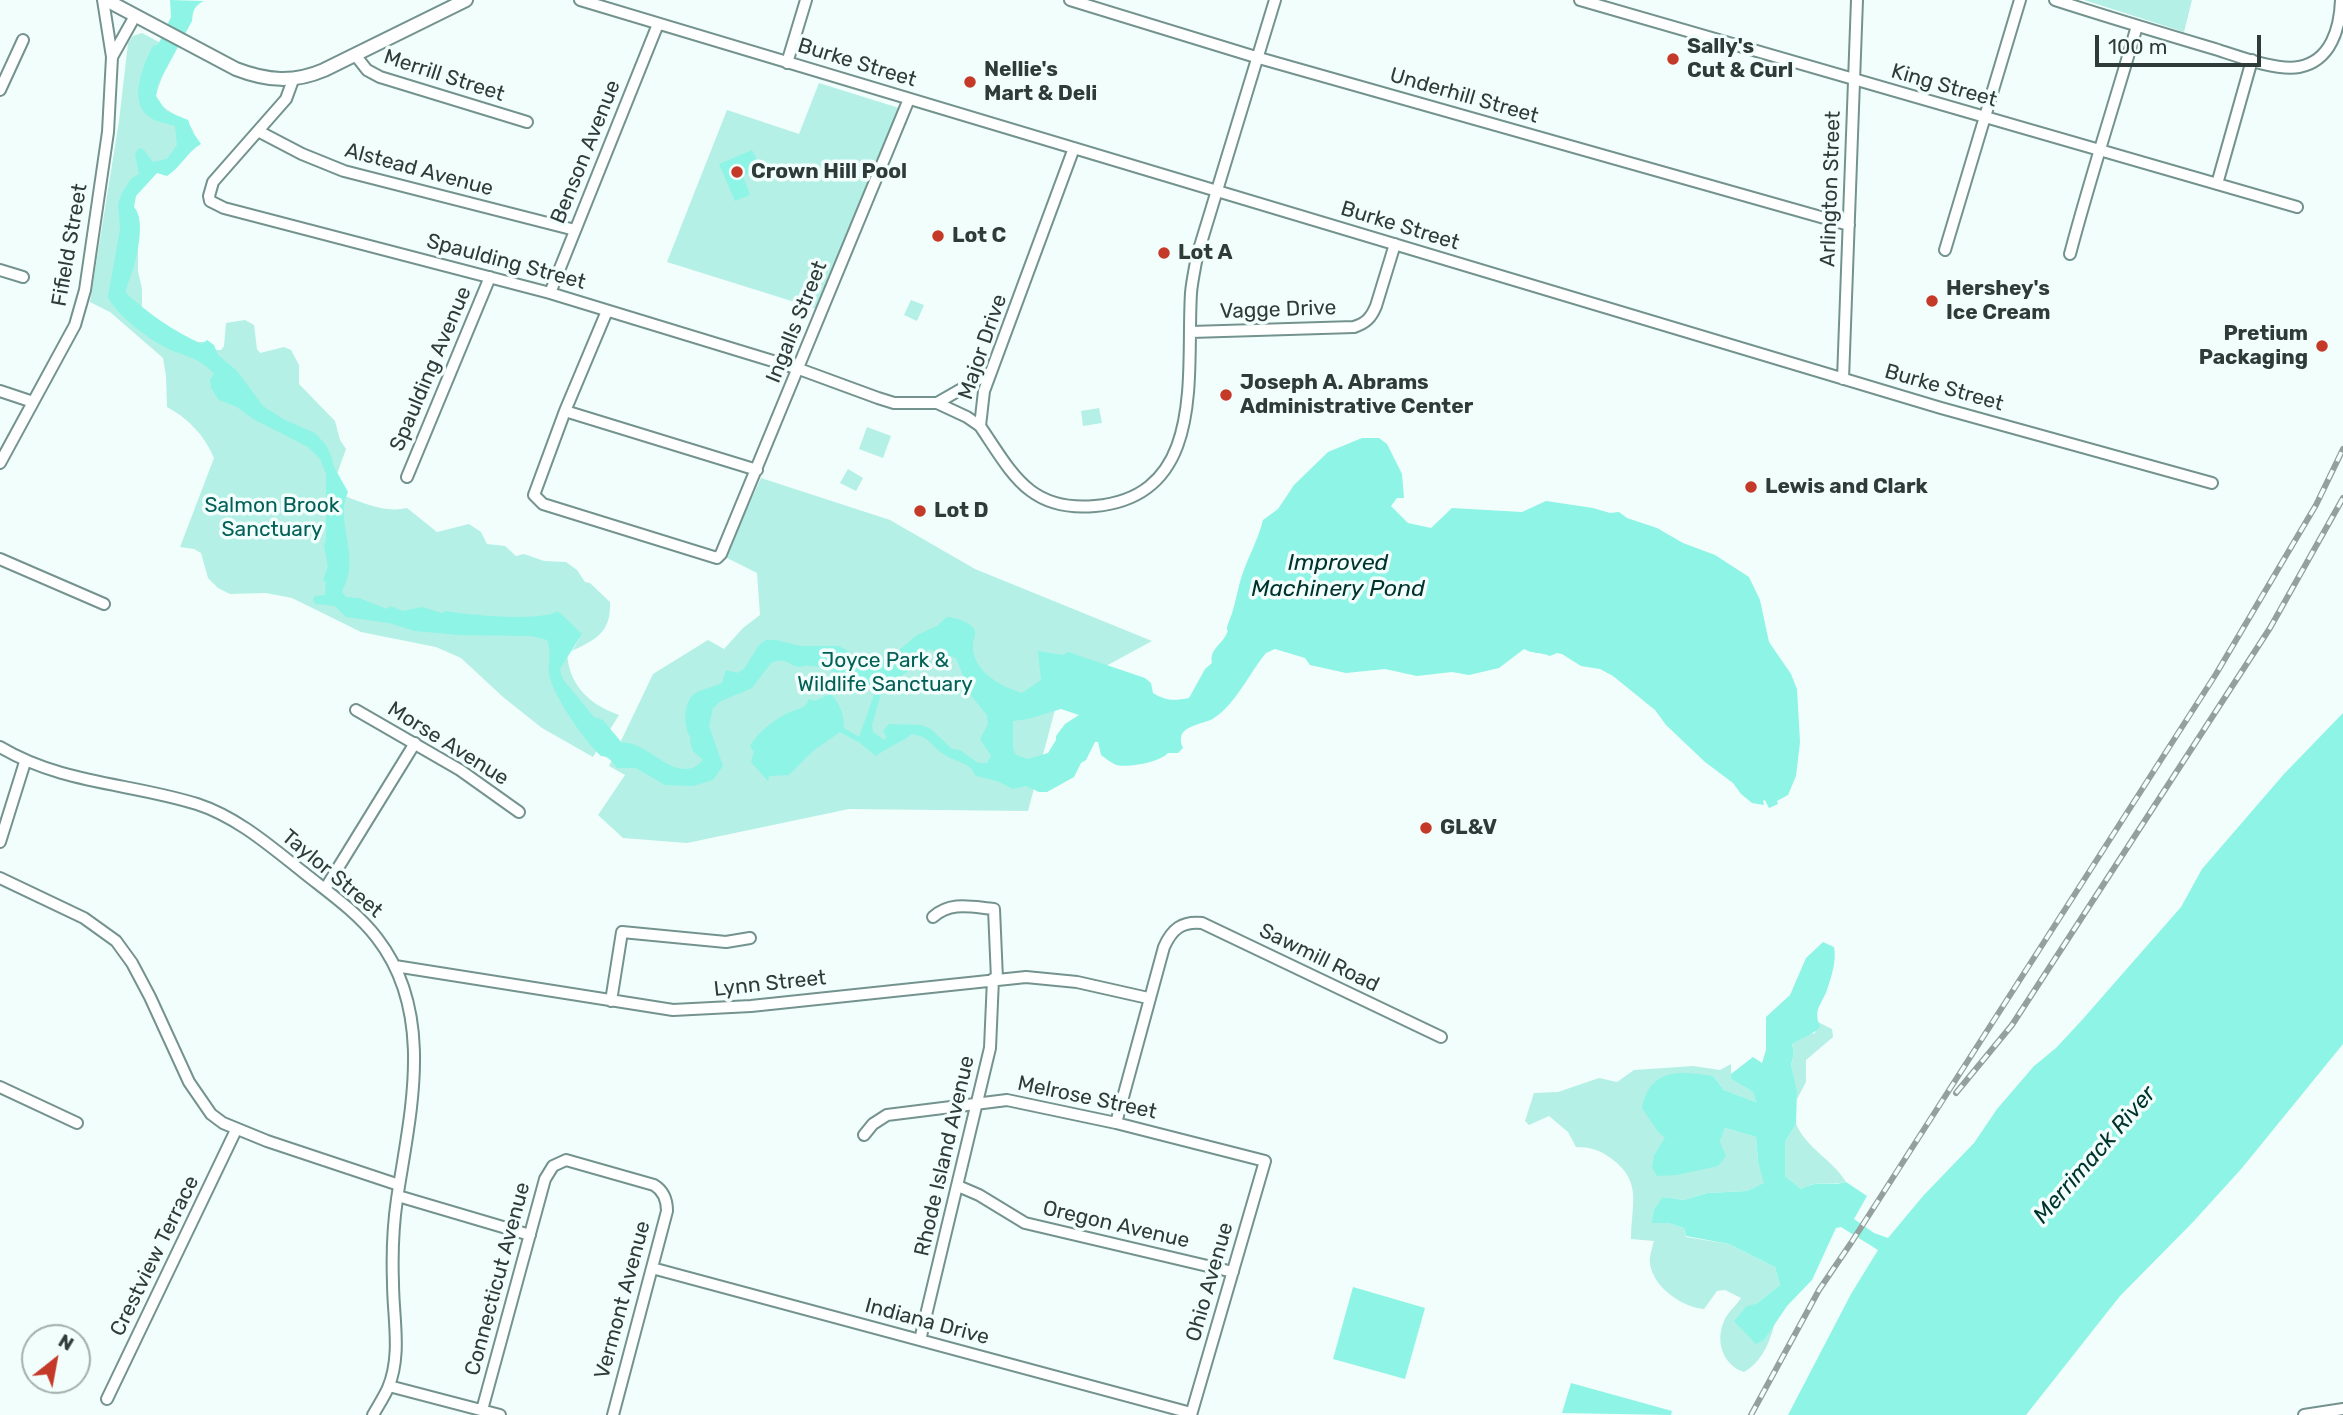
<!DOCTYPE html>
<html>
<head>
<meta charset="utf-8">
<style>
  body { margin:0 }
  #map { position:relative; width:2343px; height:1415px; overflow:hidden; background:#f1fefc; font-family:Rubik,sans-serif }
  canvas { display:block }
  .north { position:absolute; left:21px; top:1324px; width:70px; height:70px; box-sizing:border-box; background:#f1fefc; border:2px solid #a3b0ae; border-radius:50%; rotate:31deg; font-size:19px; font-weight:700; line-height:28px; text-align:center; color:#2e3b38 }
  .north::after { content:''; display:block; margin:auto; width:24px; height:32px; background:#c53928; clip-path:polygon(50% 0,100% 100%,50% 72%,0 100%) }
  .scale { position:absolute; left:2095px; top:35px; width:166px; height:32px; box-sizing:border-box; border:4px solid #2e3b38; border-top:0; padding-left:9px; font-size:21px; line-height:24px; white-space:nowrap; color:#2e3b38; -webkit-text-stroke:5px #f1fefc; paint-order:stroke }
</style>
</head>
<body>
<div id="map">
<canvas width="2343" height="1415"></canvas>
<div class="north">N</div>
<div class="scale">100 m</div>
</div>
<script>
const c = document.querySelector('canvas').getContext('2d');
c.lineJoin = 'round';
function fill(path, color) { c.fillStyle = color; c.fill(path, 'evenodd'); }
function strokePath(path, color, width, dash) { c.strokeStyle = color; c.lineWidth = width; c.lineCap = dash ? 'butt' : 'round'; c.setLineDash(dash || []); c.stroke(path); }
function drawText(font, color, halo, rows, align = 'center') {
  c.font = font + ' Rubik,sans-serif'; c.lineWidth = 7; c.setLineDash([]); c.textBaseline = 'middle'; c.strokeStyle = halo; c.fillStyle = color; for (const [text, x, y, turn = 0] of rows) {
    c.save(); c.translate(x, y); c.rotate((+turn || 0) * Math.PI / 180); c.textAlign = isNaN(turn) ? turn : align; if (halo) c.strokeText(text, 0, 0); c.fillText(text, 0, 0); c.restore();
  }
}
fill(new Path2D(`
  M2084 0H2192L2184 32Z
  M142 33 172 49 155 97C164 114 189 116 194 133L138 190 133 204 138 235V271L142 289V308L148 317 195 342H205L214 350H221L224 346 226 323 245 320 254 325 257 349 260 353 284 347 291 350 299 365V384L335 421 340 440 346 449 337 474 345 496C365 504 386 513 407 508L437 532 469 524 481 532 487 544 505 546 516 556 524 554 544 561 566 562 577 570 585 582 590 583 610 602C611 632 597 639 572 651L582 634 567 651C568 684 588 704 619 715L593 757 542 728 503 697 461 658 436 647 361 632 292 598 266 593 230 594 218 588 208 578 201 553 194 549 180 547 214 458C205 436 188 418 167 407L166 376 163 358 110 312 90 302 119 121 128 43 133 36Z
  M819 83 899 108 817 309 667 262 727 110 799 134Z
  M911 300 924 305 917 321 904 315Z
  M1099 408 1102 423 1083 426 1081 411Z
  M867 427 891 436 883 458 859 449Z
  M848 469 863 478 856 491 840 483Z
  M761 478 890 520 975 569 1152 641 1060 691 1028 811 849 809 687 843 623 838 598 815 625 775 609 766 653 674 708 640 724 649 743 628 760 615 757 573 725 557Z
  M1818 1022 1832 1029 1833 1037 1806 1060V1082L1797 1099 1791 1065 1794 1053 1792 1043 1803 1036 1815 1033Z
  M1731 1064V1079L1753 1092 1756 1102 1724 1090 1713 1076 1652 1121 1658 1132 1666 1136 1654 1155 1720 1142 1725 1128 1756 1137 1758 1162 1765 1183 1747 1191 1707 1193 1684 1200 1663 1197 1653 1223H1668L1684 1228 1686 1237 1729 1244 1775 1267 1780 1285 1756 1304 1764 1340 1775 1322C1770 1342 1762 1362 1744 1372 1723 1365 1715 1342 1724 1321 1727 1313 1736 1306 1741 1298L1725 1290 1717 1291 1704 1309C1682 1307 1654 1288 1650 1264 1649 1257 1652 1248 1654 1241L1631 1239C1631 1205 1643 1182 1612 1159 1600 1150 1591 1147 1576 1147L1568 1132 1549 1116 1529 1125 1525 1121 1534 1093 1558 1092 1599 1078 1617 1082 1634 1070 1693 1066 1720 1070Z
  M1796 1124C1807 1149 1833 1160 1846 1182 1828 1186 1819 1179 1801 1189L1785 1176V1142Z`), '#b4f0e6');
fill(new Path2D(`
  M170 0 204 1C194 6 193 10 192 21L158 84 156 96 166 111 188 120 192 131 201 144C188 151 181 167 167 176L157 173 136 196 134 207C146 220 137 257 132 272 130 280 126 285 126 293 149 314 173 331 202 344L207 340 214 345 218 355 237 371 263 406 283 419 315 433 326 445 332 458 333 465 348 492C336 517 355 550 348 576 347 582 343 587 342 592L346 597 359 598 387 609 390 606 403 611 422 607 442 613 446 611C466 615 543 622 558 611L582 634 560 669 562 678 594 717 603 720 622 743C647 739 678 789 703 760L693 751 690 742 691 738C683 728 683 703 694 694 701 689 714 687 722 683L726 670 737 673 744 669 759 645 766 640H776L801 646H839L864 660 880 663 891 649 898 651 917 635 937 626 947 617C954 617 973 623 975 631 976 635 972 642 973 647 973 672 1002 687 1022 693L1041 680 1038 651 1063 655 1068 652 1145 678 1151 683 1153 693C1166 701 1174 701 1189 698L1205 669 1212 663C1209 650 1221 645 1226 635 1230 628 1225 632 1228 624 1234 610 1236 597 1240 582 1246 560 1258 541 1263 520L1278 509 1294 485 1328 452 1362 438H1379L1387 444 1402 474 1404 498H1397L1391 506 1408 523 1431 528 1452 508 1522 512 1546 501 1593 508 1610 513 1619 512 1627 518 1657 528 1683 543 1715 555 1749 577 1760 600 1769 642 1791 674 1797 689 1800 742 1796 776 1788 795 1777 801 1778 804 1769 808 1765 800 1763 801 1764 805 1752 803 1741 794 1733 783 1705 762 1666 725 1655 710 1613 676 1600 669 1581 666 1562 654 1557 653 1550 656C1541 652 1532 654 1524 649L1499 668 1469 675 1452 672 1417 676 1385 669 1346 673 1310 665 1305 658 1275 649 1266 653C1250 672 1235 705 1214 718 1201 726 1173 725 1183 748L1178 753H1168C1160 762 1129 768 1116 765 1112 763 1105 758 1101 755L1098 742H1095L1086 760 1081 763 1074 777 1047 792H1039L1026 786 1013 789 997 781 976 776C969 761 957 763 945 755 931 747 931 737 912 734 900 743 888 747 876 756L860 743 840 732 813 751 789 775 769 776 768 781 751 762 754 752 750 746C757 733 775 719 788 713 798 708 805 710 809 699L815 701 830 694C840 702 844 716 844 728L859 737 876 689V687C850 684 825 660 799 667 785 664 791 658 772 662L752 688 721 701 713 708 709 726 723 766 713 780 693 786 665 785 636 768H617C612 762 609 756 601 756 585 742 551 693 549 673 548 662 552 651 547 640L531 636 459 635 415 631 389 623 346 617 335 606 315 604 313 599 315 596 325 595 326 582 323 580 328 566 324 546 326 539V474L320 459 308 447 253 419 237 407 219 400 211 388 210 379 214 374C200 358 190 358 171 350 152 342 117 316 108 297L120 229 118 204 122 193 131 179 139 174 135 154 139 148 143 149 153 162 167 159 177 145 175 126C166 123 155 122 148 116 128 100 144 63 153 46L158 45 171 17ZM928 649 956 658 972 697 987 715 988 724 980 739 991 756 987 763H978L960 750 952 749 931 729 921 725 889 724 883 731 887 737 884 740 873 732 872 725 882 690 919 663ZM1061 709 1079 715 1065 724 1056 736V740L1048 753 1028 759 1016 755 1013 749V721L1028 719Z
  M752 150 761 168 743 176 750 195 735 201 719 164Z
  M2343 713V1044L2242 1168 2193 1222 2120 1296 2026 1415H1788L1851 1294 1878 1250 1841 1227 1836 1228 1812 1280 1787 1306 1764 1340 1756 1344 1734 1321 1747 1306 1756 1304 1780 1285 1775 1267 1729 1244 1686 1236 1684 1228 1668 1223H1652L1654 1210 1663 1197 1684 1200 1707 1193 1747 1191 1764 1183 1758 1162 1756 1137 1725 1128 1720 1142 1726 1156 1718 1166 1677 1175 1657 1176 1652 1167 1654 1155 1665 1137 1658 1132 1642 1108C1650 1067 1681 1071 1713 1076L1724 1090 1756 1102 1753 1092 1731 1079V1074L1753 1057 1762 1063 1766 1050V1017L1790 995 1806 958 1823 942 1834 947C1837 960 1831 978 1827 990 1821 1006 1813 1009 1820 1027 1813 1035 1802 1037 1792 1044L1794 1053 1791 1065 1797 1092 1796 1124 1785 1142V1176L1801 1189C1820 1179 1827 1187 1846 1182L1867 1196 1854 1219 1874 1233 1888 1238 1923 1196 1974 1143 1997 1109 2034 1066 2056 1048 2082 1020 2181 907 2202 869 2284 774Z
  M1353 1287 1425 1308 1405 1379 1333 1359Z
  M1571 1383 1672 1411 1671 1415 1562 1413Z`), '#8ef4e5');
const minor = new Path2D(`
  M580 0 1941 408 2212 483
  M1070 0 1259 58 1849 225
  M1580 0 2297 207
  M2055 0C2108 17 2161 33 2215 49 2237 56 2276 71 2299 67 2331 61 2340 28 2341 0
  M356 56 367 70 380 77 527 122
  M112 57 135 16
  M787 63 806 0
  M293 80 286 99 213 182 209 196 210 201 224 208 550 293 799 369 878 398 894 403H937
  M0 90 23 40
  M258 131 302 154 344 171 575 230
  M1074 148 984 391 980 426C1012 473 1029 512 1095 506 1207 496 1186 373 1191 293 1192 281 1195 268 1197 256L1275 0
  M2217 184 2252 60
  M1945 250 2020 0
  M2070 254C2090 178 2115 102 2137 26
  M0 270 23 277
  M550 293 658 24
  M607 311 565 411 534 495 543 504 717 558 721 554 909 99
  M1191 332 1354 327C1366 323 1371 318 1376 306L1395 244
  M1843 379 1857 0
  M0 391 33 402
  M565 411 757 470
  M980 426 967 417 937 403 991 372
  M0 463 75 325 85 290 108 132 112 57 103 0
  M407 477 490 277
  M0 559 104 604
  M356 710 460 770 519 812
  M0 747C62 784 130 783 197 804 237 817 270 846 303 872 328 892 357 912 377 938 436 1014 410 1113 397 1199 393 1226 392 1255 393 1283 393 1317 402 1355 388 1388 384 1397 378 1406 373 1415
  M0 842 25 762
  M0 878 84 918 116 941 132 963 150 997 189 1082 211 1114 223 1123 267 1141 399 1185
  M325 889 415 743
  M933 917C951 901 971 907 994 909L997 979
  M395 966 673 1010 751 1006 1026 977 1077 982 1148 998
  M611 1001 622 932 726 942 750 938
  M0 1087 77 1123
  M1116 1123 1164 947C1172 929 1182 921 1202 923L1441 1037
  M864 1135 873 1124 887 1115 1007 1100 1116 1123 1265 1161 1191 1415
  M958 1186 979 1195 1025 1223 1233 1272
  M398 1196 530 1235
  M652 1268 1191 1413
  M920 1340 990 1048 993 979
  M389 1386 500 1415
  M107 1399 236 1130
  M482 1410 545 1179 553 1166 566 1160 654 1185C664 1191 667 1200 667 1211L613 1415
  M2304 1415 2343 1409`);
const tertiary = new Path2D(`
  M106 0 236 69C267 81 294 83 324 70L466 0`);
strokePath(minor, '#74938e', 14);
strokePath(tertiary, '#74938e', 16);
strokePath(minor, '#fff', 10);
strokePath(tertiary, '#fff', 12);
const rail = new Path2D(`
  M1956 1093 2012 1025 2270 628 2343 498
  M1751 1415 1819 1290 1851 1243 2216 674 2316 505 2343 449`);
strokePath(rail, '#93a09d', 6);
strokePath(rail, '#f1fefc', 3.5, [10]);
for (const [x, y, r, color] of [
  [1673,59,7,"#c53928"],
  [970,82,7,"#c53928"],
  [737,172,7,"#c53928"],
  [938,236,7,"#c53928"],
  [1164,253,7,"#c53928"],
  [1932,301,7,"#c53928"],
  [2322,346,7,"#c53928"],
  [1226,395,7,"#c53928"],
  [1751,487,7,"#c53928"],
  [920,511,7,"#c53928"],
  [1426,828,7,"#c53928"]
]) { const dot = new Path2D(); dot.arc(x, y, r, 0, 2 * Math.PI); c.fillStyle = color; c.fill(dot); strokePath(dot, '#f1fefc', 2.5); }
drawText('bold 21px', '#2e3b38', '#f1fefc', [
  ["Sally's",1687,47],
  ["Cut & Curl",1687,71],
  ["Nellie's",984,70],
  ["Mart & Deli",984,94],
  ["Crown Hill Pool",751,172],
  ["Lot C",952,236],
  ["Lot A",1178,253],
  ["Hershey's",1946,289],
  ["Ice Cream",1946,313],
  ["Pretium",2308,334,"right"],
  ["Packaging",2308,358,"right"],
  ["Joseph A. Abrams",1240,383],
  ["Administrative Center",1240,407],
  ["Lewis and Clark",1765,487],
  ["Lot D",934,511],
  ["GL&V",1440,828]
], 'left');
drawText('21px', '#2e3b38', '#f1fefc', [
  ["Burke Street",857,63,17],
  ["Merrill Street",444,76,18],
  ["King Street",1944,86,16],
  ["Underhill Street",1464,96,16],
  ["Benson Avenue",586,152,-68],
  ["Alstead Avenue",419,170,15],
  ["Arlington Street",1831,189,-88],
  ["Burke Street",1400,226,17],
  ["Fifield Street",70,245,-80],
  ["Spaulding Street",506,262,15],
  ["Vagge Drive",1278,310,-2],
  ["Ingalls Street",797,322,-68],
  ["Major Drive",983,347,-71],
  ["Spaulding Avenue",431,369,-67],
  ["Burke Street",1944,388,16],
  ["Morse Avenue",448,744,32],
  ["Taylor Street",332,874,40],
  ["Sawmill Road",1319,958,26],
  ["Lynn Street",770,984,-6],
  ["Melrose Street",1087,1098,12],
  ["Rhode Island Avenue",945,1156,-77],
  ["Oregon Avenue",1116,1225,13],
  ["Crestview Terrace",155,1256,-64],
  ["Connecticut Avenue",498,1279,-75],
  ["Ohio Avenue",1210,1282,-74],
  ["Vermont Avenue",623,1300,-75],
  ["Indiana Drive",927,1322,15]
]);
drawText('21px', '#036056', '#f1fefc', [
  ["Salmon Brook",272,506],
  ["Sanctuary",272,530],
  ["Joyce Park &",885,661],
  ["Wildlife Sanctuary",885,685]
]);
drawText('italic 23px', '#00322d', '#f1fefc', [
  ["Improved",1338,563],
  ["Machinery Pond",1338,589],
  ["Merrimack River",2095,1155,-49]
]);
</script>
</body>
</html>
